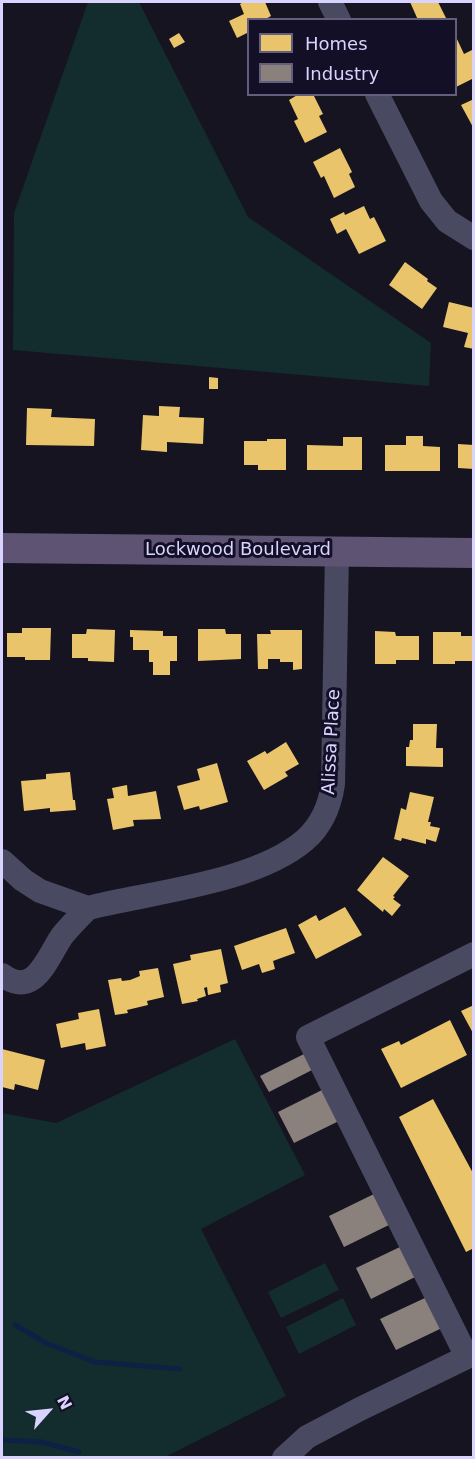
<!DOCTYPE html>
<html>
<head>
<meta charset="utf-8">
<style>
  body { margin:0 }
  #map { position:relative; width:475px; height:1459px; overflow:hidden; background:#161421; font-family:"DejaVu Sans",sans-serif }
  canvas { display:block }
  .frame { position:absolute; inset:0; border:3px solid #d9d4ff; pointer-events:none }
  .legend { position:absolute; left:247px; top:18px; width:210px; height:78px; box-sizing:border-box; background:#130f26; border:2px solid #625e7d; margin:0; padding:8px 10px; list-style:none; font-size:18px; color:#d9d4ff }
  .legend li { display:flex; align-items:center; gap:12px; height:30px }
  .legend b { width:30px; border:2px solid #625e7d }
  .north { position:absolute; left:18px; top:1381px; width:60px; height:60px; -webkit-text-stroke:4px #130f26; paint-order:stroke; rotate:63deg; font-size:16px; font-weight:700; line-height:24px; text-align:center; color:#d9d4ff }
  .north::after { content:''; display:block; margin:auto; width:21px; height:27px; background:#d9d4ff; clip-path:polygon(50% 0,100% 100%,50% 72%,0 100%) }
</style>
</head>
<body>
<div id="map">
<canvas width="475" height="1459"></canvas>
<div class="frame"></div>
<ul class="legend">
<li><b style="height:16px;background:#e9c46a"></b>Homes</li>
<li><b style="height:16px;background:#8a817c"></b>Industry</li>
</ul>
<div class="north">N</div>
</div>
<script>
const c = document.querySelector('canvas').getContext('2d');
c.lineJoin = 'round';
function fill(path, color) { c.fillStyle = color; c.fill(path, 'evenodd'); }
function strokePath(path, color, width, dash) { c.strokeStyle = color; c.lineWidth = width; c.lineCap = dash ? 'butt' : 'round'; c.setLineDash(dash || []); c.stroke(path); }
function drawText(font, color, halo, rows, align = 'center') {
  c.font = font + ' "DejaVu Sans",sans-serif'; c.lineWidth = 6; c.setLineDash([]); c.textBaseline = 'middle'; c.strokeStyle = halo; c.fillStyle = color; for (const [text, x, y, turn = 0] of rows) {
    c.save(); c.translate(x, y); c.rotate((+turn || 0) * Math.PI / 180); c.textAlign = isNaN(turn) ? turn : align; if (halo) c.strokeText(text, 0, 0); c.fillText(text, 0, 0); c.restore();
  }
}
fill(new Path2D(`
  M88 2H139L248 217 431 343 429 386 13 350 14 213Z
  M235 1039 305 1175 201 1229 286 1396 165 1457H2V1113L56 1123Z
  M325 1263 339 1290 281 1318 268 1292Z
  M343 1298 356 1325 299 1354 286 1327Z`), '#132c2d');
fill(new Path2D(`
  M243 2H265L271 16 264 20H249V32L237 38 229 21 244 14 240 4Z
  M410 2H438L447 20H418Z
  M179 33 185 42 174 48 169 39Z
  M456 37 464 54 474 49V78L456 87Z
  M299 94H313L323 114 319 116 327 132 305 143 294 121 298 119 289 100Z
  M474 99V129L461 105Z
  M340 148 352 172 349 174 355 187 334 198 324 176 321 178 313 162Z
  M364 206 370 219 374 217 386 241 359 254 346 229 337 234 330 219 344 212 345 215Z
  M405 262 428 279 427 281 437 288 422 309 389 285Z
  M449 302 474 308V349L464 347 468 333 443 327Z
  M209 377 218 378V389H209Z
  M159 406 180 407 179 417 204 418 203 444 167 442V452L141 450 143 415 159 416Z
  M27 408 52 409 51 417 95 419 94 446 26 445Z
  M406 436H423V446L440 447V471H385V445H406Z
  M343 437H362V470H307V445L343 446Z
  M267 439H286V470H258V465H244V441H267Z
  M458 444 474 445V469L458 468Z
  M22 628H51L50 660H25V657H7V633H22Z
  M87 629 115 630 114 662 88 661V658H72V634H86Z
  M198 629H225L226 634H241V659L198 661Z
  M130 630 163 631V636H177V661H170V675H153V662H149V650H133V637H130Z
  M270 630H302V669L293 670V662H280V659H268V669H258L257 634H271Z
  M375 631 395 632 396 636H419V660H396V664H375Z
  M433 632H461V636H474V661H455V664H433Z
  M413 724H437L436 748H443V767L406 766V747H409L410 740H413Z
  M286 742 299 764 285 772 288 776 264 790 247 761 265 751 267 754Z
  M217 763 228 802 200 810 199 806 184 810 177 786 200 780 197 769Z
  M70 772 73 800H75L76 810 50 812V808L24 811 21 781 46 779V774Z
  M127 785 128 796 156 791 161 819 133 820 134 826 113 830 107 799 114 798 112 788Z
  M410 792 434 797 428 822H431L430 826 440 828 436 842 426 839V844L402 838 401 841 394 839 401 808 406 810Z
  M383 857 409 876 393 896 395 897 393 899 401 905 392 916 384 909 383 912 357 890Z
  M345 907 362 935 316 959 298 925 316 915 319 921Z
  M286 928 295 953 273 961 275 969 262 973 259 964 242 970 234 946Z
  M221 949 228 983 220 985 221 992 208 995 207 987 204 988 206 996 197 999 198 1001 182 1004 173 964 191 960 190 955Z
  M158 968 164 997 147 1001 148 1005 127 1010 128 1013 115 1015 108 980 121 978 122 981 130 980 140 976 139 971Z
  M474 1005V1035L461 1011Z
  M99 1009 106 1046 86 1050 85 1043 61 1048 56 1024 79 1019 78 1013Z
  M450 1020 467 1055 401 1088 381 1049 399 1041 401 1045Z
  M2 1049 45 1060 38 1090 15 1084 14 1090 2 1087Z
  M433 1099 474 1175V1248L466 1252 399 1117Z`), '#e9c46a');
fill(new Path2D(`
  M306 1053 314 1069 269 1092 260 1076Z
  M324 1089 339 1121 294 1143 278 1112Z
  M376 1193 391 1224 344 1247 329 1216Z
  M402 1246 417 1276 371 1299 356 1268Z
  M427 1297 442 1328 396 1350 380 1319Z`), '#8a817c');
strokePath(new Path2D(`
  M15 1325 48 1344 95 1362 180 1369
  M2 1440 42 1442 79 1452`), '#0d2144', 5);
strokePath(new Path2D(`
  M330 2 339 20
  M377 94 431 201 447 221 474 238
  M2 861 23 880 40 891 88 908C79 917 70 926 62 936 47 958 35 999 2 975
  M88 908C151 892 255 883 305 840 321 826 330 805 333 784L337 551
  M474 954 308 1037 467 1357 474 1354
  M284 1458 307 1437 360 1409 467 1357`), '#4a4962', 24);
strokePath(new Path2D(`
  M2 548 474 553`), '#5e5373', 30);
drawText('18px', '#d9d4ff', '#130f26', [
  ["Lockwood Boulevard",238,550],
  ["Alissa Place",332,742,-87]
]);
</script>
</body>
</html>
